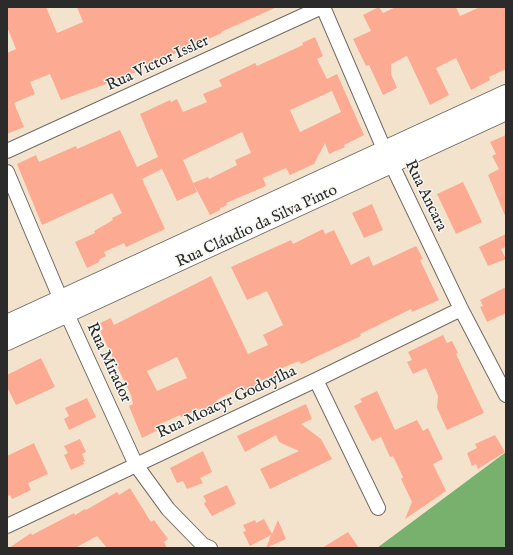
<!DOCTYPE html>
<html>
<head>
<meta charset="utf-8">
<style>
  body { margin:0 }
  #map { position:relative; width:513px; height:555px; overflow:hidden; background:#f4e3cc; font-family:"IM FELL English",serif }
  canvas { display:block }
  .frame { position:absolute; inset:0; border:8px solid #2b2b2b; pointer-events:none }
</style>
</head>
<body>
<div id="map">
<canvas width="513" height="555"></canvas>
<div class="frame"></div>
</div>
<script>
const c = document.querySelector('canvas').getContext('2d');
c.lineJoin = 'round';
function fill(path, color) { c.fillStyle = color; c.fill(path, 'evenodd'); }
function strokePath(path, color, width, dash) { c.strokeStyle = color; c.lineWidth = width; c.lineCap = dash ? 'butt' : 'round'; c.setLineDash(dash || []); c.stroke(path); }
function drawText(font, color, halo, rows, align = 'center') {
  c.font = font + ' "IM FELL English",serif'; c.lineWidth = 3; c.setLineDash([]); c.textBaseline = 'middle'; c.strokeStyle = halo; c.fillStyle = color; for (const [text, x, y, turn = 0] of rows) {
    c.save(); c.translate(x, y); c.rotate((+turn || 0) * Math.PI / 180); c.textAlign = isNaN(turn) ? turn : align; if (halo) c.strokeText(text, 0, 0); c.fillText(text, 0, 0); c.restore();
  }
}
fill(new Path2D(`
  M506 452V548H377Z`), '#78b16e');
fill(new Path2D(`
  M7 7H46L57 33 83 22 77 7H277L221 32 222 33 137 70 138 71 123 78 61 100 50 74 30 82 35 94 14 103 24 127 7 134V53L16 49 7 27Z
  M379 7 383 13 396 7H456L460 16 480 7H506V69L489 77 490 80 471 90 456 58 436 68 449 95 430 105 407 56 391 64V74L397 88 383 95 369 65 366 66 353 39 371 31 363 15Z
  M315 37 323 56 317 59 327 79 337 74 364 135 344 145 345 147 329 154 325 143 314 164 290 175 286 168 263 178 266 186 226 203 227 205 220 208V210L210 215 193 183 208 177 209 179 237 165 235 160 251 153 242 132 183 160 197 192 177 201 162 169 142 179 165 229 126 247 124 243 104 252 106 256 100 259 99 262 87 268 75 242 95 233 94 231 113 220 112 218 122 213 112 193 42 225 17 164 36 155 39 162 76 146 77 149 120 130 137 167 158 157 140 114 170 100 171 102 177 99 183 112 207 102 203 94 222 86 219 80 255 63 257 66 303 45 302 43ZM332 91 341 112 300 132 290 110Z
  M506 135V218L488 175 499 169 492 156 496 154 490 142Z
  M463 182 482 222 456 234 437 194Z
  M372 204 383 230 364 238 352 213Z
  M323 229 325 234 334 230 351 265 369 256 373 266 416 246 423 259 420 260 439 300 412 312 411 309 360 334 361 336 301 364 299 361 275 371 276 374 260 381 261 383 242 392 240 389 230 393 217 400 215 406 204 411 199 409 181 417 180 415 160 424 162 428 142 438 129 406 133 404 131 395 100 331 103 329 100 323 111 318 114 325 211 276 248 354 268 345 263 335 283 325 267 291 247 300 231 267 291 240 293 244ZM177 357 187 378 157 391 147 371Z
  M506 234V247L501 249 506 259 488 266 479 247Z
  M506 287V313L487 322 480 307 483 306 480 300Z
  M443 335 447 343 452 341 458 353 456 354 484 413 447 430 437 408 438 396 426 368 413 374 407 362 412 360 408 352Z
  M41 358 55 387 16 405 7 387V375Z
  M377 391 395 430 417 420 423 431 428 428 443 459 433 464 446 491 405 519 412 502 401 479 403 477 393 456 390 457 381 437 372 441 369 436 354 406 362 402 360 399Z
  M87 398 96 417 69 430 64 419 69 416 65 408Z
  M306 404 312 419 301 424 321 439 332 459 270 489 260 469 299 451 279 442 276 435 245 452 237 436Z
  M495 435 505 452 478 469 476 464 472 466 467 453 477 448 475 444Z
  M80 439 86 452 82 454 85 461 83 462 84 464 71 470 64 455 68 453 64 446Z
  M34 443 48 474 28 483 31 490 12 499 10 495 7 497V456Z
  M203 451 212 472 200 478 203 483 187 489 183 481 177 483 170 468Z
  M227 485 236 504 212 516 204 504 206 501 203 496Z
  M130 488 151 522 154 520 168 539 164 542 167 548H107L97 536 75 548H9L31 533 32 535 74 513 75 515 85 509 86 510 117 492 119 495Z
  M264 519 272 534 278 520 286 539 266 548 271 535 250 546 243 532 246 531 243 525 255 520 256 523Z
  M348 532 359 548H322Z`), '#fcab92');
const minor = new Path2D(`
  M323 7 381 142 461 309 506 395
  M7 151 322 7
  M7 172 67 314 136 465 168 509 203 545 210 548
  M316 380 378 508
  M7 526 316 380 461 309`);
const tertiary = new Path2D(`
  M7 324 506 94
  M7 341 506 111`);
strokePath(minor, '#716b63', 16);
strokePath(tertiary, '#716b63', 20);
strokePath(minor, '#fff', 14);
strokePath(tertiary, '#fff', 18);
drawText('16px', '#2b2b2b', '#f6f6f2', [
  ["Rua Victor Issler",158,64,-25],
  ["Rua Ancara",425,196,64],
  ["Rua Cláudio da Silva Pinto",257,227,-25],
  ["Rua Mirador",108,363,65],
  ["Rua Moacyr Godoylha",227,403,-25]
]);
</script>
</body>
</html>
